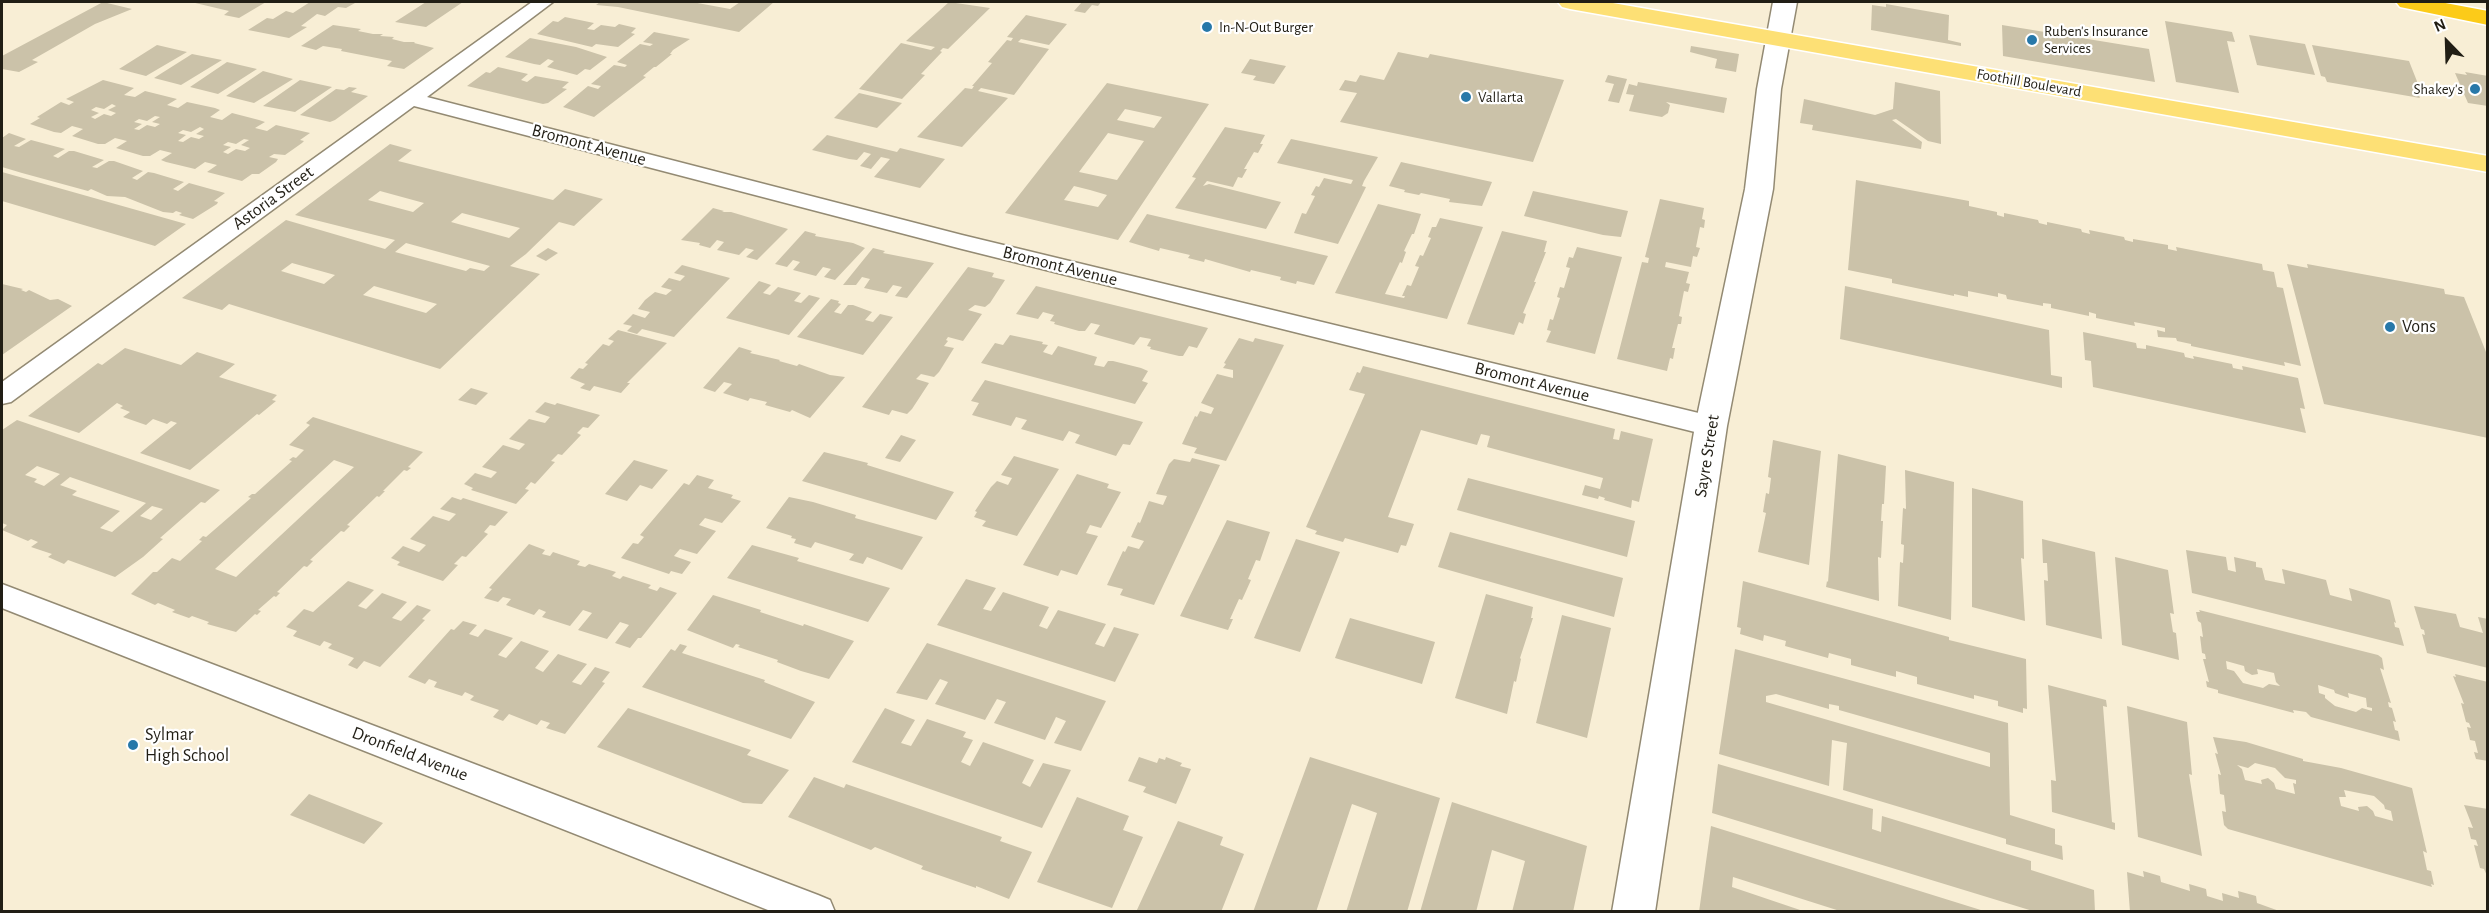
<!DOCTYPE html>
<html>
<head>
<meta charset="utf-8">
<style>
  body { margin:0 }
  #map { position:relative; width:2489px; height:913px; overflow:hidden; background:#f8eed5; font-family:"Alegreya Sans",sans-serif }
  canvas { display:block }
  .frame { position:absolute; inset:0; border:3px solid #211e15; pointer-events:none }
  .north { position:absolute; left:2417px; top:12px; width:60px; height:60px; -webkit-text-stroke:4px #fff; paint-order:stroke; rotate:337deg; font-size:16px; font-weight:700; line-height:24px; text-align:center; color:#211e15 }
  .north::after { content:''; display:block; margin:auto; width:21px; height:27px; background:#211e15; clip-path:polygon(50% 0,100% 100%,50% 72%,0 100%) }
</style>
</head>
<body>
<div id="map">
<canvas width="2489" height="913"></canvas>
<div class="frame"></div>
<div class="north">N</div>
</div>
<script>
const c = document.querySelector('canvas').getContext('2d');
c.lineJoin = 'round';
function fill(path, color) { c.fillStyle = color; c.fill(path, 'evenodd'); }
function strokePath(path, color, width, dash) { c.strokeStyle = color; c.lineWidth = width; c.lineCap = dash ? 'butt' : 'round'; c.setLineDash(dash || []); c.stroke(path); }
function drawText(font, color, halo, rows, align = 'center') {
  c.font = font + ' "Alegreya Sans",sans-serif'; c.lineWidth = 4.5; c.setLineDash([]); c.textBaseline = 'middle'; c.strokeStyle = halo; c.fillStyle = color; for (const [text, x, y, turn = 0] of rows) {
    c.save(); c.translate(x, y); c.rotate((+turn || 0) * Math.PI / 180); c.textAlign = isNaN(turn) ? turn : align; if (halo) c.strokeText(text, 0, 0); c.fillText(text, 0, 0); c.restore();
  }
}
fill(new Path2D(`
  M103 2 132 9 95 24 32 60 38 62 19 72 2 69V56Z
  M191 2H266L239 18 224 15 229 11Z
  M310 2 355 3 346 8 338 7 325 16 317 14 301 26 307 27 289 38 248 30 267 18 273 19 286 11 293 13Z
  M426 2H463L426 27 395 22Z
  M600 2H692L730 9 740 2H774L739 32 618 7 596 5Z
  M949 2 990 8 948 49 943 48 940 51 942 52 921 74 925 75 902 99 859 89 901 43 931 50 935 47 906 41Z
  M1082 2H1101L1098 6 1092 5 1085 13 1074 11Z
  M1886 4 1949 15 1948 40 1961 43V46L1871 30 1872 5 1886 7Z
  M1026 15 1067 24 1049 45 1021 39 1018 42 1049 49 1014 95 981 88 978 91 1008 98 962 147 917 137 965 88 972 89 974 86H972L992 63 988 62 1007 40 1011 41 1013 38 1007 37Z
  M565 17 594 23 587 29 594 30 601 25 615 27 619 24 636 28 631 33 635 34 618 47 596 44 592 47 537 34 553 21 558 22Z
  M2165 21 2232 32 2235 42 2227 41 2239 93 2176 82Z
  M333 25 361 29 358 31 373 34H383L380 36 394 37 392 39 404 42H415L414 43 434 48 404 69 387 66 392 61 341 51 342 49 323 46 316 50 301 46Z
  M2002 25 2149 49 2155 82 2003 56Z
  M654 32 690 39 673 50 670 54H672L656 67H654L643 76 646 77 594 117 563 107 588 86 598 89 601 86 591 84 614 65 625 67 627 65 617 62 640 44 650 46 653 44 643 42Z
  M2249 35 2305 44 2315 75 2257 65Z
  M530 38 576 47 607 57 590 70 585 69 577 75 547 67 554 61 548 59 540 65 534 64 505 57Z
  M157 45 187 52 146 76 119 69Z
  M2312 45 2409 61 2422 94 2418 93 2420 98 2327 82 2325 77 2321 76Z
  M1691 46 1739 54 1736 72 1715 68 1717 59 1690 52Z
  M1398 52 1428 58 1430 54 1564 80 1533 162 1340 122 1357 93 1339 90 1345 80 1356 82 1360 75 1384 80Z
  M192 54 222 60 181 85 154 78Z
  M1250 59 1286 66 1274 84 1253 80 1256 76 1241 73Z
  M227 62 257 69 218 94 190 87Z
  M498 67 528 74 521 80 527 82 535 76 569 82 562 88 567 89 548 103 543 104 467 86 486 72 490 73Z
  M263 71 293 79 254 103 226 96Z
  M2465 72 2488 76V106L2468 103 2455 73 2467 75Z
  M1608 75 1627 79 1619 103 1608 101 1614 84 1605 82Z
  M103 80 134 88 124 95 135 97 145 91 177 99 167 105 178 108 187 102 215 108 220 110 210 117 222 120 232 113 259 120 265 122 255 128 267 131 276 125 310 133 300 140 304 141 302 143 285 155 274 154 269 157 278 159 276 162 259 174H252L242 181 207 172 217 165 205 162 195 169 166 162 161 160 172 153 160 150 150 156H143L116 148 127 141 115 138 105 144H98L72 136 83 129 72 126 61 133 54 132 30 124 40 118 37 117 61 102 69 105 74 102 66 99ZM112 104 116 106 108 110 116 113 111 116 104 114 95 119 91 117 99 113 91 110 96 107 104 109ZM155 116 160 117 152 122 160 124 155 127 147 125 139 130 134 129 142 124 134 122 139 119 147 121ZM200 127 204 129 196 134 204 136 199 139 191 137 183 142 178 141 186 135 178 133 183 130 191 132ZM244 139 249 140 241 145 250 148 245 151 236 149 228 154 223 152 231 147 223 145 228 142 236 144Z
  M300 80 332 87 295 112 263 106Z
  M1638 82 1727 98 1724 113 1666 102 1670 105 1668 113 1662 117 1629 111 1634 95 1626 94 1629 84 1637 86Z
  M1895 82 1940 91 1941 144 1928 141 1896 119 1892 120 1922 142 1921 149 1812 130 1813 125 1800 123 1804 99 1875 115 1893 109Z
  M1107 83 1209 104 1118 240 1005 213ZM1125 109 1162 117 1154 128 1117 120ZM1108 133 1144 141 1117 180 1079 172ZM1074 186 1090 190 1107 195 1098 207 1064 200Z
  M349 87 357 88 351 92 368 96 335 120 330 122 300 115 336 89 344 90Z
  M859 93 902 103 877 128 834 118Z
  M1225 127 1265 135 1260 144H1263L1258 153 1254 152 1244 169H1247L1242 178 1238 177 1233 187 1207 181 1203 186 1209 184 1281 202 1266 229 1175 208 1196 178 1192 177Z
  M9 133 26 139 14 146 19 147 31 140 65 149 53 156 58 158 69 151H74L104 160 92 167 97 168 109 161H114L143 171 132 178 137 180 148 172 154 173 184 182 173 189 178 191 189 183 225 193 214 201 218 202 217 204 193 219 179 215 182 213 176 211 173 213 163 212 125 197 107 196 91 189 88 191 22 173 2 167V138Z
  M827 135 897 152 900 148 945 159 920 188 874 177 890 159 881 157 871 169 860 166 871 154 864 152 857 160 849 159 812 150Z
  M1291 139 1378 157 1364 181 1362 186 1366 187 1338 244 1294 233 1302 213 1306 214 1315 196 1311 195 1316 186 1319 187 1324 178 1351 184 1353 180 1277 163Z
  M390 144 412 150 398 161 553 200 565 189 603 199 574 226 559 222 526 254 510 266 540 274 440 369 229 304 222 310 182 298 286 220 385 249 395 240 295 215ZM380 191 424 203 413 212 368 200ZM462 213 520 228 509 238 451 222ZM406 243 490 266 484 271 470 268 466 271 395 252ZM292 263 335 275 324 284 281 271ZM374 286 437 304 426 313 363 295Z
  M1401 162 1492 182 1482 206 1449 202 1450 199 1421 193 1419 195 1404 192 1405 190 1389 186Z
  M2 172 186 224 155 246 2 201Z
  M1856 180 1969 201V206L1997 212V215L2004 217V213L2038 220 2039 223 2047 225V222L2081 229 2082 232 2090 234 2089 230 2124 237 2125 240 2133 242V239L2168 245V249L2177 251 2176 247 2262 264 2263 270 2274 272 2277 287 2283 288 2301 366 2284 362 2285 366 2191 346V344L2177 341 2176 338 2158 337 2157 330 2165 332V328L2134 322 2135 326 2096 318V314L2089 312V316L2051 308V304L2043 303V306L2007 299 2006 295 1998 293V297L1968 291V297L1954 294V296L1892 283V279L1848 270Z
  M1533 191 1628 211 1621 237 1603 235 1524 216Z
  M1660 199 1704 208 1702 219 1705 220 1704 228 1700 227 1696 247 1700 248 1697 257 1693 256 1691 267 1666 262 1665 267 1689 272 1686 283 1690 284 1688 292 1684 291 1679 316 1682 317 1681 324H1678L1672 348H1675L1673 359 1670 358 1667 371 1617 359 1642 262 1648 263 1649 258 1645 257Z
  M1378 204 1421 214 1414 234H1412L1404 251 1406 252 1402 263 1400 262 1385 294 1404 298 1405 296H1402L1407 285 1411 286 1419 267 1415 266 1420 255 1423 256 1431 238 1428 237 1432 227H1436L1440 218 1483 227 1447 319 1335 293Z
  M713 208 724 211 722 212H731L788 229 757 260 746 257 754 250 746 248 739 255 717 250 724 242 717 240 710 248 699 245 700 243 681 240Z
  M1147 214 1328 256 1314 285 1297 281 1296 284 1280 280 1281 277 1251 270 1250 272 1205 259 1204 262 1188 258 1190 255 1160 248 1159 251 1129 242Z
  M805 231 816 234 815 236 853 243 865 248 835 280 824 277 831 269 823 267 816 276 793 270 800 262 793 260 787 267 775 264Z
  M1502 231 1547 241 1544 252H1546L1534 282H1536L1523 313 1526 314 1523 324 1519 322 1514 335 1467 324Z
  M1577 247 1622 257 1595 354 1546 342 1551 331 1547 330 1550 319 1553 320 1560 298 1557 297 1560 287 1564 288 1570 268 1566 267 1569 257 1573 258Z
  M548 248 558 253 546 261 536 256Z
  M873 248 885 251 883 253 934 263 907 298 895 296 902 287 893 285 887 293 864 288 870 279 862 277 856 285H843Z
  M2287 264 2308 268 2307 264 2444 289 2445 294 2464 297 2488 357V438L2324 404Z
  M682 265 730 278 674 337 642 329 637 334 627 331 632 326 623 324 633 314 645 318 650 312 638 309 645 300 655 292 666 295 672 290 661 287 669 278 680 281 685 276 674 273Z
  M968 267 994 273 992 277 1005 280 990 303 985 307 975 305 968 310 982 314 963 341 948 337 946 340 948 341 944 346 954 348 939 372 934 377 921 374 916 379 929 383 912 409 907 414 892 410 889 415 862 407Z
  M759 281 771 285 763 293 770 295 778 287 801 293 794 301 801 303 809 295 820 298 789 335 726 318Z
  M2 284 23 289 21 290 26 292 29 290 50 300 58 299 72 306 2 355Z
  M1036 286 1208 328 1197 348 1189 346 1183 356H1179L1150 349 1151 347 1147 346 1151 339 1140 337 1134 345 1094 334 1100 325 1091 323 1085 331H1079L1054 324 1055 322 1050 321 1054 315 1043 312 1038 319 1016 314Z
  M1845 286 2049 330 2051 375 2062 377V388L1840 339Z
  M831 299 839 301 838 303 841 304 834 312 841 314 848 305H853L872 312 865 320 873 322 880 314 893 317 863 355 797 337Z
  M618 330 667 343 627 383H630L621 393 594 386 590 391 580 388 585 384 570 378 579 368 583 369 588 364 585 363 603 344 609 346 614 341 608 339Z
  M2083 332 2136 343 2137 348 2146 349V345L2184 353 2185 357 2194 359 2193 356 2232 364 2233 368 2243 370 2242 366 2298 378 2305 409 2300 408 2306 433 2093 387 2091 361 2085 360Z
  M1010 335 1043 342 1042 344 1048 345 1043 352 1052 355 1058 346 1097 357 1094 365 1104 367 1108 361H1113L1141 368 1148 371 1142 381 1148 383 1135 404 981 363 995 343 1003 345Z
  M1239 338 1253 342 1255 338 1284 345 1226 461 1194 453 1197 448 1182 444 1195 416 1197 417 1200 411 1211 414 1214 408 1201 403 1217 374 1233 378V370L1223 368 1226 364 1224 363Z
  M739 347 752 351 750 353 780 360 779 361 797 366 799 364 830 375 845 377 810 418 792 410 790 412 765 405 767 402 750 398 748 401 723 393 732 384 724 382 715 392 703 388Z
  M125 348 181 365 197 352 235 364 219 377 277 395 272 400 276 401 259 415 257 414 190 470 140 453 177 423 171 421 167 424 153 419 146 425 123 417 130 412 120 408 123 406 117 403 79 433 28 416 98 363 102 365Z
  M1363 366 1615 429 1613 439 1619 440 1621 431 1653 439 1639 502 1632 500 1631 508 1604 500 1605 498 1599 496 1598 499 1582 495 1585 485 1600 489 1603 478 1487 447 1490 436 1481 434 1477 445 1421 430 1388 517 1414 524 1406 546 1401 545 1398 553 1345 538 1343 542 1315 534 1317 531 1306 527 1365 394 1349 390 1357 372 1360 373Z
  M985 380 1143 422 1130 445 1123 444 1116 456 1075 443 1080 435 1069 431 1063 441 1021 429 1027 420 1016 417 1011 426 972 415 979 403 971 401Z
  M471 388 488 393 476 405 458 400Z
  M545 402 555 405 557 403 600 415 588 428 583 427 577 433 581 435 562 455 558 454 551 461 555 462 535 484 531 482 525 489 529 490 516 504 471 490 473 488 464 484 475 473 491 478 497 472 482 467 503 445 519 450 525 444 509 439 529 419 545 423 550 417 535 412Z
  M313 417 423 452 408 467 411 468 407 471 404 470 383 491H385L379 497 377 496 347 525 350 526 344 532 341 531 310 560 313 561 307 567 304 566 277 592 280 593 276 597 274 596 258 610 261 611 257 615 255 614 236 632 207 624 209 622 192 616 189 618 172 612 175 610 158 603 155 605 131 594 153 572H157L172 558 180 561 202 541 199 540 203 536 206 537 251 498 248 497 252 494H255L292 461 289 460 293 457 296 458 304 450 289 445 310 425 306 423ZM334 460 354 467 236 577 215 569Z
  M17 420 220 490 205 503 201 502 160 538 163 539 143 557 115 577 68 560 64 564 48 557 52 554 31 547 38 542 31 539 28 541 2 530 7 525 2 523V430ZM37 466 60 474 44 486 34 482 37 479 25 475ZM70 477 146 503 112 532 100 528 120 511 72 495 77 491 60 485ZM152 506 163 509 151 520 140 516Z
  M901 435 916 440 900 462 885 458Z
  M1773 440 1821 451 1809 565 1758 552 1766 513 1763 512 1766 493 1769 494 1771 478 1768 477Z
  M824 452 868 463 867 465 954 492 936 520 802 481Z
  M1838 454 1886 466 1884 504H1882L1881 521H1883L1881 558 1878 557 1879 601 1826 587 1827 581 1828 582Z
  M1014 456 1059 469 1017 536 982 526 986 521 974 517 977 512 975 511 991 487 997 481 1008 485 1012 478 1001 475Z
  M1192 458 1220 465 1154 605 1120 595 1123 589 1107 585 1123 551 1125 552 1128 546 1139 549 1144 541 1131 537 1138 522 1140 523 1149 501 1163 505 1167 496 1156 494 1169 464 1174 459 1190 462Z
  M634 460 668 470 652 489 640 485 627 501 605 494Z
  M1905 470 1954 482 1951 620 1898 606 1900 562 1903 563 1904 545 1901 544 1903 508 1906 509Z
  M1077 474 1109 484 1107 488 1121 492 1101 528 1090 525 1086 533 1098 536 1077 575 1061 570 1058 576 1023 565Z
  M697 475 714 480 708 488 733 495 731 498 741 501 722 523 705 518 699 525 716 531 697 554 680 549 674 556 691 562 682 574 671 571 669 574 621 558 633 543 638 544 644 537 640 535 684 483 689 485Z
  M1468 478 1635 521 1627 557 1457 510Z
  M1972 488 2023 501 2024 559 2021 558 2025 621 1972 607Z
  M452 497 461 500 463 498 508 512 495 526 490 525 484 532 488 534 466 557 462 556 454 564 458 565 443 581 397 565 400 562 391 558 403 546 419 552 426 545 410 539 433 516 449 521 456 514 440 509Z
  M789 497 813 502 856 515 855 518 923 537 902 570 867 557 863 564 849 560 854 554 815 542 811 548 794 543 796 539 791 538 792 536 766 528Z
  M1227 520 1270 532 1260 561 1256 560 1248 579 1251 580 1242 600 1239 599 1230 619H1233L1228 630 1180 616Z
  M1450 532 1623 578 1614 617 1438 567Z
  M1296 539 1340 552 1300 652 1254 638Z
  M2042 539 2095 552 2102 639 2046 625 2044 580 2048 581 2047 563H2043Z
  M529 544 545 550 542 554 550 556 553 552 580 561 577 565 585 567 589 564 616 572 612 576 620 579 623 576 651 585 648 588 657 591 660 587 677 593 641 638H638L630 648 615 643 629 625 620 622 607 639 578 630 592 613 583 610 570 626 542 617 546 612 539 609 534 615 506 605 511 599 503 597 498 602 484 598 492 589 489 588Z
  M752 545 799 558 797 561 890 588 868 622 727 578Z
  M2186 550 2226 557 2228 570 2236 572 2234 557 2256 562V567L2262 568 2265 580 2285 584 2282 569 2326 580 2330 595 2352 601 2349 588 2390 600 2396 623 2394 622 2395 627 2399 628 2404 646 2192 593Z
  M2115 557 2168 570 2174 614 2170 613 2173 632 2176 633 2179 660 2122 645Z
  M966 579 996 588 983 609 991 611 1003 592 1049 607 1039 626 1047 629 1058 610 1106 624 1095 644 1104 647 1114 627 1139 634 1115 682 937 625Z
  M348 581 374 590 358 606 366 609 382 593 407 602 392 618 401 621 417 605 431 610 422 619 425 620 380 667 364 661 357 669 348 665 354 658 328 648 332 644 324 641 320 646 293 636 297 631 286 627 304 609 313 612Z
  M1743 581 1949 637V640L2026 659 2027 709 2023 708V713L1998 706V701L1974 695V699L1917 684V677L1896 671V677L1851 665V659L1829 653 1828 658 1785 646 1786 641 1764 635 1763 641 1740 634 1741 628 1737 627Z
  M1486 594 1533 607 1531 618H1533L1520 658 1521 659 1516 682 1514 681 1507 714 1455 698Z
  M713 595 761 610 760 612 803 626 804 624 854 641 829 679 801 671 777 662 778 660 738 647 740 645 736 644 733 648 687 630Z
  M2414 606 2456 614 2460 627 2483 633 2478 617 2488 619V668L2427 653 2422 634 2425 635 2424 630 2421 629Z
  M2199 610 2378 655 2382 658 2384 670 2380 668 2391 703 2388 702 2389 707 2392 708 2396 722 2393 721 2395 730 2398 731 2400 741 2311 717 2306 712 2293 710 2294 713 2218 693V690L2207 687 2206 681 2209 682 2203 659H2206L2205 654 2202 653 2200 636 2203 637 2201 623 2198 621 2196 612H2200ZM2226 661 2244 666 2245 671 2252 675 2258 674 2257 669 2274 673 2276 682 2280 686 2269 684 2263 688 2243 683 2234 671 2227 669ZM2318 685 2334 690 2335 693 2349 698 2348 693 2366 698 2367 707 2372 708V711L2362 708 2356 712 2335 706 2325 698V695L2319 693Z
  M1562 615 1611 628 1587 738 1536 723Z
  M1350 618 1435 642 1422 684 1335 658Z
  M463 621 477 625 469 634 478 637 485 629 513 638 498 655 506 658 521 641 549 651 535 668 543 672 558 654 587 664 572 682 581 685 595 667 610 672 602 682 605 683 565 734 546 728 550 723 541 720 537 725 509 714 503 721 493 717 499 710 470 700 474 696 465 692 462 696 434 687 437 682 429 679 425 684 408 677 451 629 454 630Z
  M927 643 1106 701 1081 751 1054 743 1066 721 1056 717 1045 740 994 723 1006 702 997 699 985 720 935 704 948 682 940 679 927 700 896 693Z
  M680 644 687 646 682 653 765 680 764 682 815 702 791 739 642 687 671 649 675 651Z
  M1735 649 2008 723 2010 815 2055 829V844L2062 846 2063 860 2006 844V839L1843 790 1847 743 1832 740 1829 786 1719 754ZM1776 694 1829 709V704L1839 706V710L1990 753V767L1766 702V696Z
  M2455 674 2488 682V761L2476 759 2474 752 2478 753 2475 741 2470 740 2467 727 2471 728 2469 723 2466 722 2461 703 2464 704 2453 676 2456 677Z
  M2048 685 2106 700 2107 707 2103 706 2112 822 2115 823V830L2052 812 2051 780 2056 781Z
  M2127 706 2187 722 2192 775 2189 774 2202 856 2138 837Z
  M628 708 751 750 747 755 789 770 762 804 743 803 597 747Z
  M885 708 915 720 901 743 911 746 927 719 966 732 963 737 973 740 961 762 970 766 983 742 1034 760 1022 783 1030 787 1043 763 1071 770 1042 828 852 762Z
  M2213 737 2246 742 2303 759V761L2341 768 2412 788 2427 853 2423 851 2427 870 2431 871 2434 885 2431 884 2432 887 2228 829 2224 825 2222 811 2226 812 2224 795 2220 794 2218 774 2221 775 2215 753 2218 754ZM2255 763 2275 768 2285 778 2296 780V784L2293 783 2295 794 2276 789 2274 783 2268 778 2261 780 2262 784 2245 780 2242 769 2237 765 2248 768ZM2344 790 2374 796 2384 805 2385 809 2391 811 2393 821 2375 816 2373 811 2367 806 2358 807 2359 811 2341 806 2339 797H2346Z
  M1139 757 1157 763 1159 758 1165 760 1166 757 1182 763 1180 766 1191 769 1176 804 1143 792 1146 787 1128 781Z
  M1310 757 1440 798 1407 912H1346L1377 813 1352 804 1316 912H1253Z
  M1718 764 1873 809 1872 829 1881 832 1882 816 2031 861V870L2094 890 2095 912H2036L1712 813Z
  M814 777 844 788 846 784 1002 837 1000 841 1032 852 1009 899 976 886V888L921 869 923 866 875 847 871 850 788 817Z
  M309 794 383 823 364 844 290 815Z
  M1077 797 1129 816 1123 830 1143 837 1112 908 1037 882Z
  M1452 802 1587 846 1573 912H1512L1525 861 1492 850 1476 912H1420Z
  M2464 805 2488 809V878L2484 869 2480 868 2474 845 2478 846 2476 840 2471 839 2468 827 2473 828Z
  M1178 821 1223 837 1220 845 1244 854 1221 912H1136Z
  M1711 826 1984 911V912H1843L1733 877 1732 887 1806 912H1699Z
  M2143 871 2160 876 2161 882 2190 891 2189 884 2206 889 2207 896 2223 901 2222 893 2239 898 2238 891 2256 896 2257 903 2282 912H2130L2127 872 2144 877Z`), '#cbc2a9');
const minor = new Path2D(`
  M532 2H553L427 97 962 235 1711 416 1720 419 1724 426 1720 433 1711 436 962 249 414 106 11 402 2 404V382Z
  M2 584 818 895 830 900 835 912H773L2 608Z`);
const tertiary = new Path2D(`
  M1773 2H1797L1781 89 1773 189 1727 426 1655 912H1612L1695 426 1745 189 1757 89Z`);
const primary = new Path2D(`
  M1558 2H1607L2488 156V172L1570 9 1562 7Z`);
const motorway = new Path2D(`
  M2396 2H2440L2488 11V25L2400 7Z`);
strokePath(minor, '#938a73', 3);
strokePath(tertiary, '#938a73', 3);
strokePath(primary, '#fff', 3);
strokePath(motorway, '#fff', 3);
fill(minor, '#fff');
fill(tertiary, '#fff');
fill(primary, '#fde075');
fill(motorway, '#fccb19');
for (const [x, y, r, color] of [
  [1207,27,6,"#2778a9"],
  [2032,40,6,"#2778a9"],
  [2475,89,6,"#2778a9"],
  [1466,97,6,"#2778a9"],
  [2390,327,6,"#2778a9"],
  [133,745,6,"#2778a9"]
]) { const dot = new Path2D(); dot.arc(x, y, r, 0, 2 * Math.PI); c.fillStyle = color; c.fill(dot); strokePath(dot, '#fff', 2); }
drawText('15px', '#211e15', '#fff', [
  ["In-N-Out Burger",1219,27],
  ["Ruben's Insurance",2044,31],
  ["Services",2044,48],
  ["Shakey's",2463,89,"right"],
  ["Vallarta",1478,97]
], 'left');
drawText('15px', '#211e15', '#fff', [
  ["Foothill Boulevard",2029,83,10]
]);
drawText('18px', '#211e15', '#fff', [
  ["Bromont Avenue",589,145,15],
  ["Astoria Street",273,198,-36],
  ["Bromont Avenue",1060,266,14],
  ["Bromont Avenue",1532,382,14],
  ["Sayre Street",1707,456,-81],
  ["Dronfield Avenue",410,754,21]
]);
drawText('18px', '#211e15', '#fff', [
  ["Vons",2402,327],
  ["Sylmar",145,735],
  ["High School",145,756]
], 'left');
</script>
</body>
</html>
